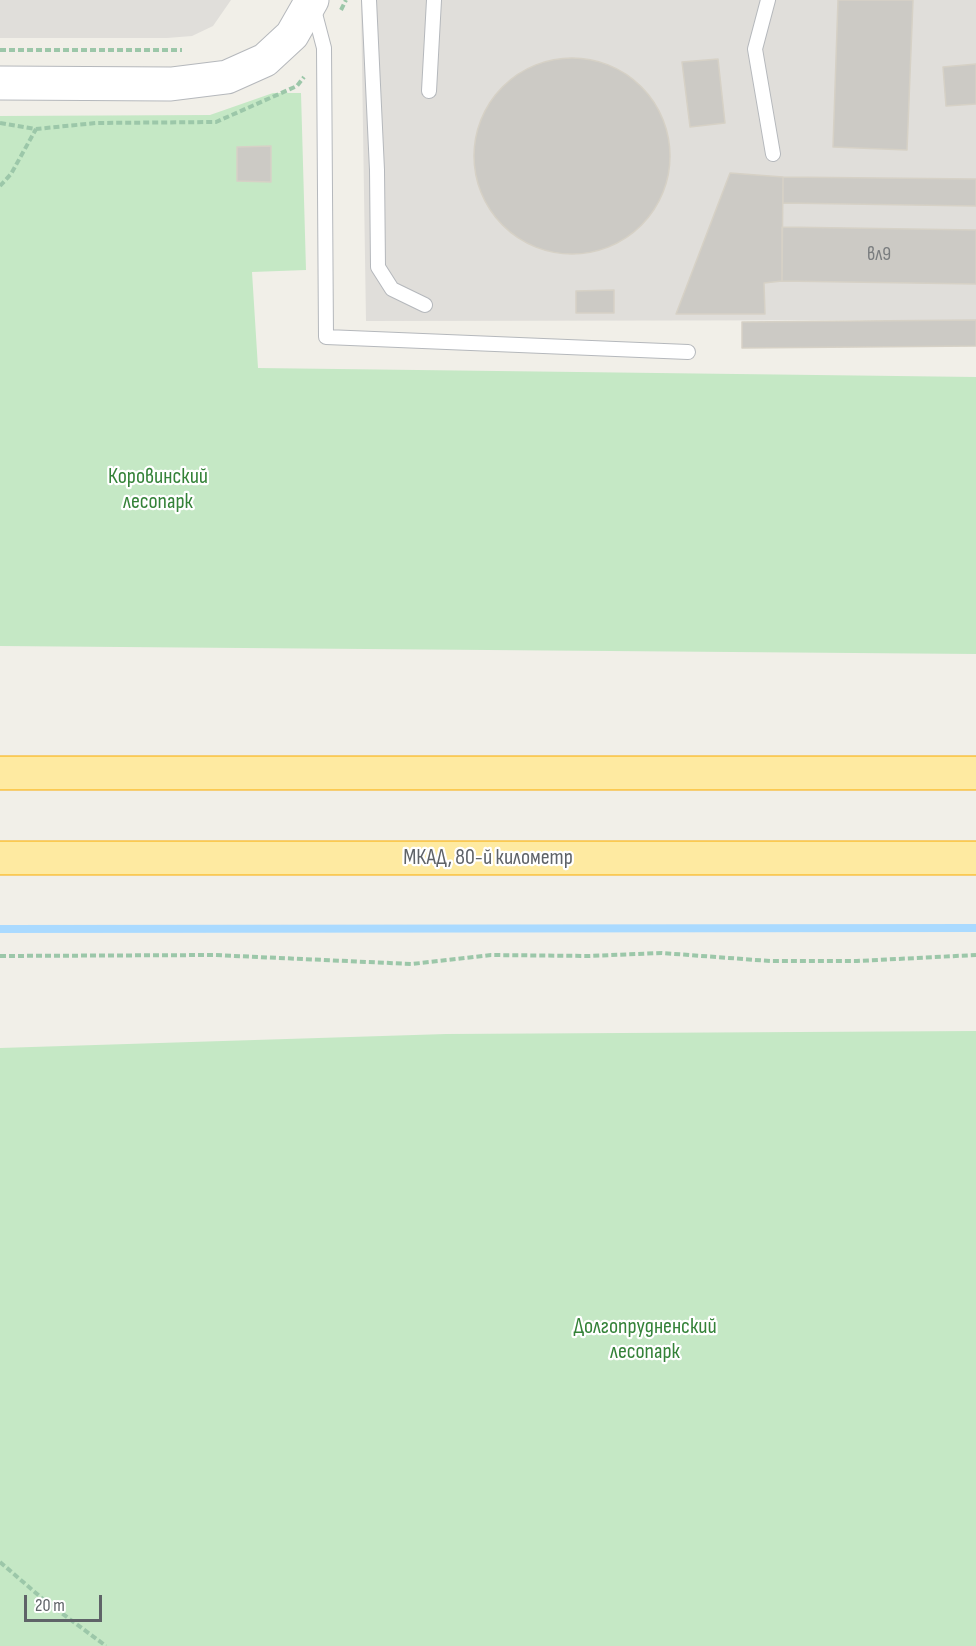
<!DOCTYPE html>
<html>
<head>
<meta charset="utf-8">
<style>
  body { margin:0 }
  #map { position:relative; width:976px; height:1646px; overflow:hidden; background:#f1efe8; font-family:"Sofia Sans Condensed",sans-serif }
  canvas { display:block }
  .scale { position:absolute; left:24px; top:1595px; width:78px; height:27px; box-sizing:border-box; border:3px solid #5f6368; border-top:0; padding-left:8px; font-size:18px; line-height:21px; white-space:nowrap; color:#5f6368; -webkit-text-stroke:4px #fff; paint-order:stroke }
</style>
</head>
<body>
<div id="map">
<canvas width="976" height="1646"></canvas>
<div class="scale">20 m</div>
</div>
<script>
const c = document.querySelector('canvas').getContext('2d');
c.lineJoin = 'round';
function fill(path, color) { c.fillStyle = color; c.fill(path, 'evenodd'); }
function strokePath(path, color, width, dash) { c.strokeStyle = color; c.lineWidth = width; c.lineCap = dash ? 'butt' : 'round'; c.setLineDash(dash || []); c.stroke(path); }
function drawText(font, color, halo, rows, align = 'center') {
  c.font = font + ' "Sofia Sans Condensed",sans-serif'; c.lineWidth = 4.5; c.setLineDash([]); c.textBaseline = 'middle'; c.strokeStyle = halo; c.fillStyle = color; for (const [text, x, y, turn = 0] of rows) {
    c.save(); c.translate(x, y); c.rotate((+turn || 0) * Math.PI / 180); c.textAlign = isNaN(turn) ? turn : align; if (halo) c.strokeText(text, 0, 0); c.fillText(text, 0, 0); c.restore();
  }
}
fill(new Path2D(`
  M0 0H231L213 26 192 36 167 38H0Z
  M361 0H976V320L366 321Z`), '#e0deda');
fill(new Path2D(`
  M273 93H301L306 270 252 272 258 368 976 377V654L0 646V116L210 115Z
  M976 1031V1646H0V1048L446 1034Z`), '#c5e8c5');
strokePath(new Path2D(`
  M0 929 976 928`), '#aadaff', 8);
const building = new Path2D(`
  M838 0H913L907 150 833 147Z
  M474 156a98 98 0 1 1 196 0a98 98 0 1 1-196 0Z
  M718 59 725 123 690 127 682 62Z
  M976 64V104L946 106 943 67Z
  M271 146V182L237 181V147Z
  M730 173 783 177 782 281 764 283 765 314H676Z
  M783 177 976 179V206L783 203Z
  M782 227 976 230V284L782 281Z
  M614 290V313H576V291Z
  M976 320V346L742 348V322Z`);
fill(building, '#cccac5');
strokePath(building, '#d6d1c6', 1.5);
const service = new Path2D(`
  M369 0 377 170 378 267 392 289 425 305
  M768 0 755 49 773 154
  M313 6 324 48 326 337 688 352
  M429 91 434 0`);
const tertiary = new Path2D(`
  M0 83 171 84 227 77 265 60 292 35 312 0`);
const trunk = new Path2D(`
  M0 773H976
  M0 858H976`);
strokePath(service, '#b5b8bc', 16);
strokePath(tertiary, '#b5b8bc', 35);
strokePath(trunk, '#f9ab00', 35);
strokePath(new Path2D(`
  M341 10 346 0
  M0 50H182
  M0 123 36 129 96 123 216 122 297 86 304 77
  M0 186 11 174 36 129
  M0 956 214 955 412 964 491 955 589 956 662 953 770 961H857L976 955
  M0 1562 44 1600 106 1646`), '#9cc7a9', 4, [6, 3]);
strokePath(service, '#fff', 14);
strokePath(tertiary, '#fff', 33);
strokePath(trunk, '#feeaa1', 33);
drawText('20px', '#7a7d7f', null, [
  ["вл9",879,255]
]);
drawText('22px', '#348238', '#fff', [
  ["Коровинский",158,477],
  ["лесопарк",158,502],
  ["Долгопрудненский",645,1327],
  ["лесопарк",645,1352]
]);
drawText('22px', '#5f6368', '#fff', [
  ["МКАД, 80-й километр",488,858]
]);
</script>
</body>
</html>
